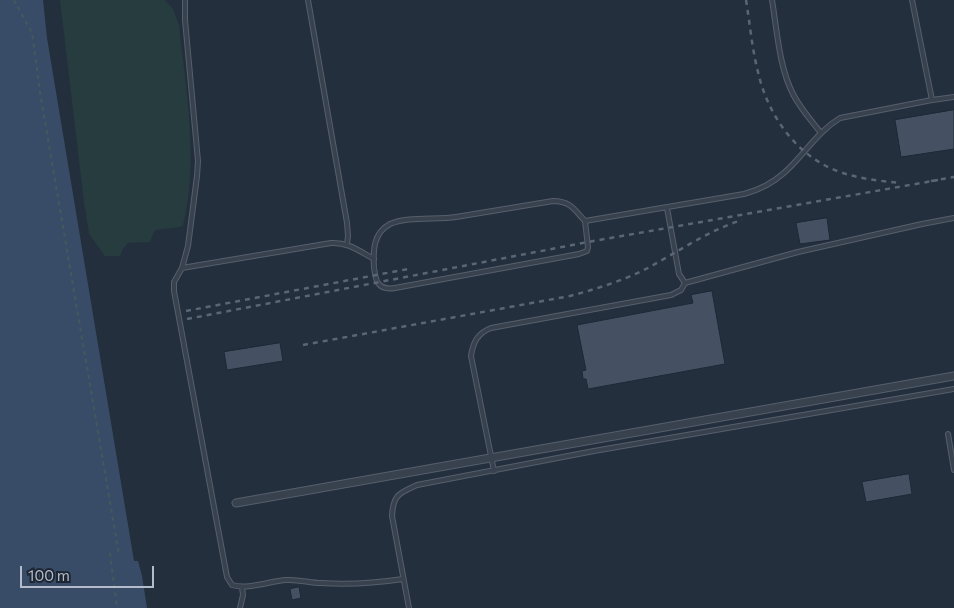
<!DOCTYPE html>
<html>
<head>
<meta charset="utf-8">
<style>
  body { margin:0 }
  #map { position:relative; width:954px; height:608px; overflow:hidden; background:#242f3e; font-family:Commissioner,sans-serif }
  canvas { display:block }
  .scale { position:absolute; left:20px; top:566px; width:134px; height:22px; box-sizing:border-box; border:2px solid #b4bcc9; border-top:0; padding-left:6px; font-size:15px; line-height:18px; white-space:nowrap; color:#b4bcc9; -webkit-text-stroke:4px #1d2633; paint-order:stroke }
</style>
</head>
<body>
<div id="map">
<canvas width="954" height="608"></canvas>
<div class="scale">100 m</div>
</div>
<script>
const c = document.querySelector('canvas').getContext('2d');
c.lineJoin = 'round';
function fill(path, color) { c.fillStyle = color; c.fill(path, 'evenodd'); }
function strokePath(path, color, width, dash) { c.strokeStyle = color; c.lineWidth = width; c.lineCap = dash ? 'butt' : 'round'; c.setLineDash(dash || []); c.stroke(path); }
fill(new Path2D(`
  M60 0H165L173 9 179 25C186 91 199 161 183 226 174 229 165 228 155 230L150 242 128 243 123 249 120 256H105L89 234 84 202Z`), '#263c3f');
fill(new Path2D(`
  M0 0H43L47 38 134 561H138L142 576 147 608H0Z`), '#394c67');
const building = new Path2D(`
  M954 110V149L901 157 895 120Z
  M827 218 830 240 800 244 796 223Z
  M712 291 725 364 588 389 586 379H583L582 371 586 370 577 325 693 303 691 295Z
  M280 343 283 361 227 370 224 352Z
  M909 474 912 494 866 502 862 482Z
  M299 587 301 598 292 600 290 589Z`);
fill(building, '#455162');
strokePath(building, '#1f2835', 1);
const service = new Path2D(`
  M185 0V20L198 161 197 176 188 246 182 268 174 282V291L227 577 232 585C248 590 270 581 286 580 298 579 310 583 321 583 349 585 376 583 403 579
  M308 0 347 223 348 236 347 244
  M772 0C777 30 779 67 793 94 800 108 811 120 820 132
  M912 0 932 100 954 97
  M667 208 679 274 685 283
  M585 221 588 247 587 251 579 254 395 288C389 289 382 289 378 283 375 278 375 273 374 268 373 251 373 233 390 224 407 216 436 220 456 217L553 201C570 201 574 209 585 221L744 194C759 190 773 183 785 172 804 155 817 132 840 118L932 100
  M182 268 331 243C348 242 359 251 374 259
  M948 434 954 470
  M494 471 471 356C473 342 478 333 491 328L671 295 681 290 685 283 798 252 922 224 954 218
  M240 608 243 595 242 587
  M409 608 392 516C393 495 399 493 417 485L594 451 954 389`);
const minor = new Path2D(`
  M236 503 954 376`);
strokePath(service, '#565f6c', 6);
strokePath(minor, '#565f6c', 9);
strokePath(new Path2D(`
  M14 0 32 33 40 92 119 555
  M110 553 117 608`), '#44595c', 2, [4, 4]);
strokePath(service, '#38414e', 4);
strokePath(minor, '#38414e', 7);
strokePath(new Path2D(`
  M746 0C750 24 752 49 758 72 768 116 797 157 840 172 860 179 881 181 901 183
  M931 181 954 177
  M186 311 408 269
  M187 319 588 242 938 180
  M303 345 570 296C596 289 622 281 646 269 676 253 709 230 742 220`), '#5a6575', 2.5, [5, 5]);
</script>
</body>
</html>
